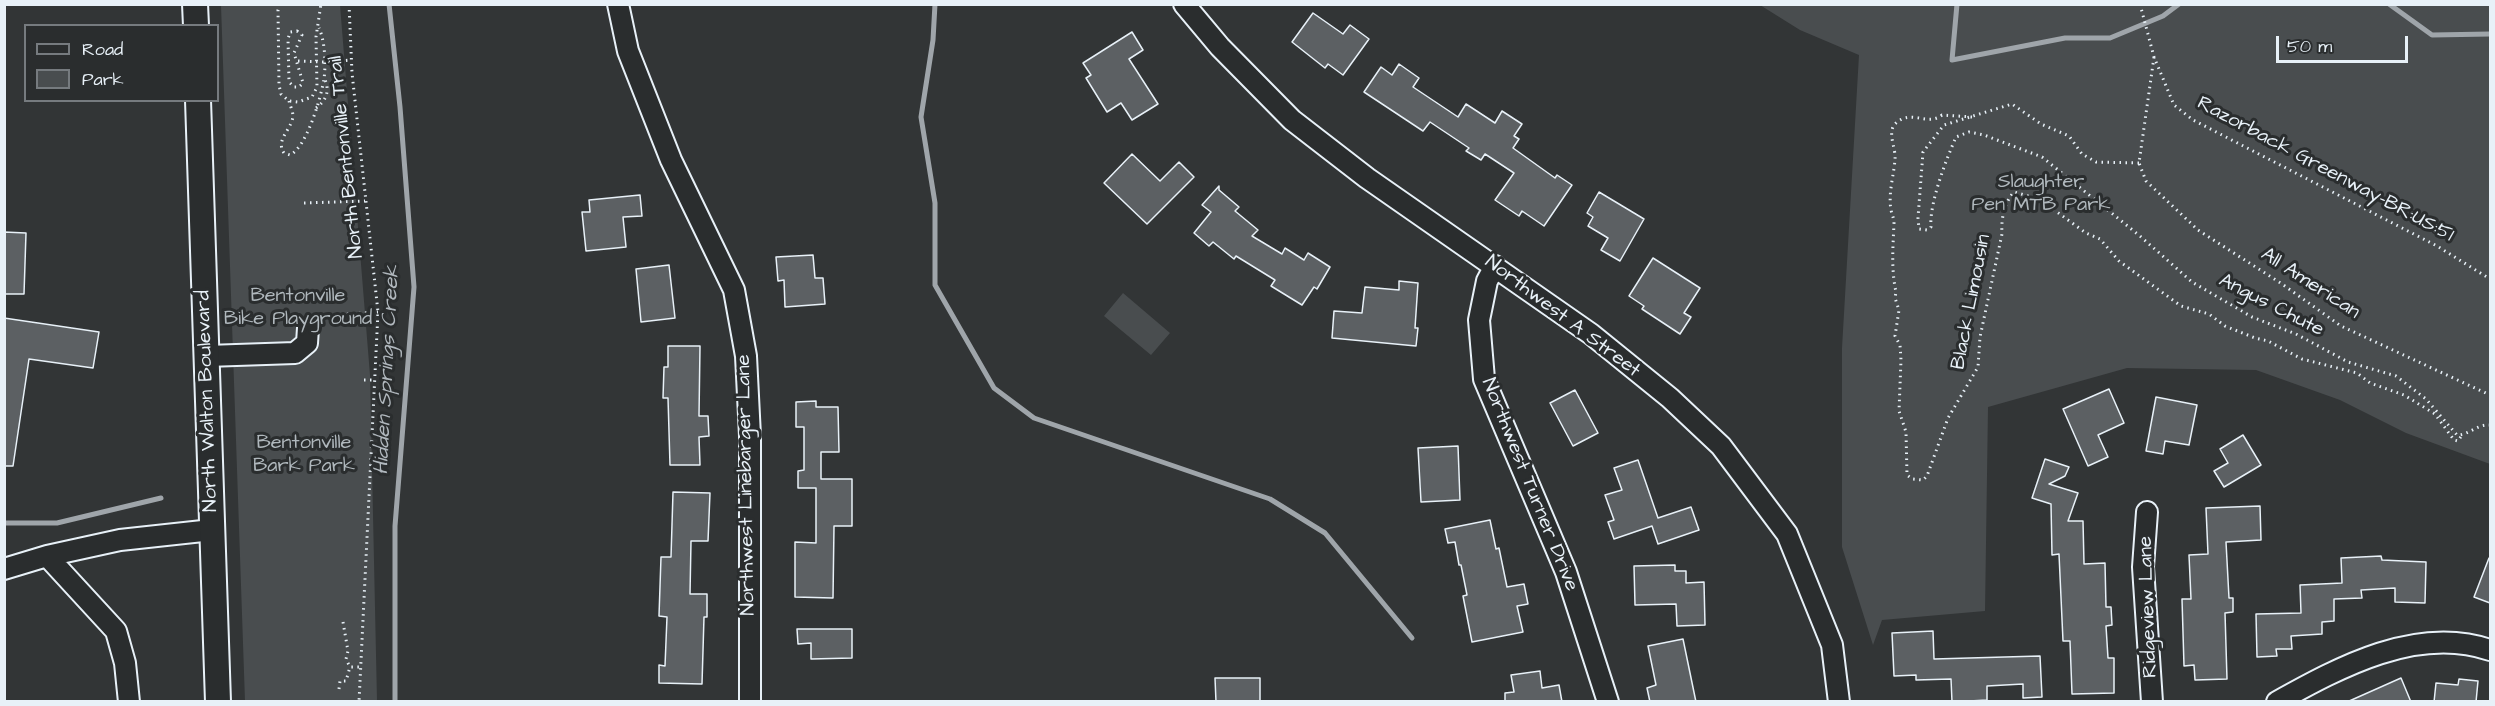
<!DOCTYPE html>
<html>
<head>
<meta charset="utf-8">
<style>
  body { margin:0 }
  #map { position:relative; width:2495px; height:706px; overflow:hidden; background:#323536; font-family:"Architects Daughter",sans-serif }
  canvas { display:block }
  .frame { position:absolute; inset:0; border:6px solid #e8f1f8; pointer-events:none }
  .legend { position:absolute; left:24px; top:24px; width:195px; height:78px; box-sizing:border-box; background:#2a2d2e; border:2px solid #767b7f; margin:0; padding:8px 10px; list-style:none; font-size:18px; color:#e8f1f8 }
  .legend li { display:flex; align-items:center; gap:12px; height:30px }
  .legend b { width:30px; border:2px solid #767b7f }
  .scale { position:absolute; left:2276px; top:36px; width:132px; height:27px; box-sizing:border-box; border:3px solid #e8f1f8; border-top:0; padding-left:8px; font-size:18px; line-height:21px; white-space:nowrap; color:#e8f1f8; -webkit-text-stroke:4px #2a2d2e; paint-order:stroke }
</style>
</head>
<body>
<div id="map">
<canvas width="2495" height="706"></canvas>
<div class="frame"></div>
<ul class="legend">
<li><b style="height:8px;background:#2a2d2e"></b>Road</li>
<li><b style="height:16px;background:#494d4f"></b>Park</li>
</ul>
<div class="scale">50 m</div>
</div>
<script>
const c = document.querySelector('canvas').getContext('2d');
c.lineJoin = 'round';
function fill(path, color) { c.fillStyle = color; c.fill(path, 'evenodd'); }
function strokePath(path, color, width, dash) { c.strokeStyle = color; c.lineWidth = width; c.lineCap = dash ? 'butt' : 'round'; c.setLineDash(dash || []); c.stroke(path); }
function drawText(font, color, halo, rows, align = 'center') {
  c.font = font + ' "Architects Daughter",sans-serif'; c.lineWidth = 6; c.setLineDash([]); c.textBaseline = 'middle'; c.strokeStyle = halo; c.fillStyle = color; for (const [text, x, y, turn = 0] of rows) {
    c.save(); c.translate(x, y); c.rotate((+turn || 0) * Math.PI / 180); c.textAlign = isNaN(turn) ? turn : align; if (halo) c.strokeText(text, 0, 0); c.fillText(text, 0, 0); c.restore();
  }
}
fill(new Path2D(`
  M221 5H340L370 375 377 701H245Z
  M1760 5H2490V464L2406 433 2340 400 2256 370 2127 368 1988 407 1985 611 1882 620 1873 645 1842 547V348L1859 55 1800 30Z
  M1123 293 1170 333 1151 355 1104 316Z`), '#494d4f');
strokePath(new Path2D(`
  M389 4 400 107 414 287 395 526V702
  M935 4 933 40 921 117 935 203V285L994 388 1034 418 1270 499 1325 533 1412 638
  M1957 4 1952 60 2065 38H2110L2163 16 2179 4
  M2389 4 2432 35 2490 34
  M4 523H57L161 498`), '#9fa5aa', 5);
const building = new Path2D(`
  M1313 13 1343 34 1350 25 1369 39 1343 75 1328 64 1325 68 1292 42Z
  M1132 32 1143 50 1129 59 1158 104 1132 120 1121 103 1107 112 1086 78 1091 75 1083 63Z
  M1399 64 1419 78 1413 87 1458 117 1466 104 1495 123 1502 111 1522 124 1514 136 1519 139 1513 148 1555 178 1557 175 1572 185 1544 226 1522 211 1519 216 1495 200 1514 173 1485 154 1481 160 1466 151 1469 148 1430 122 1423 131 1364 92 1381 67 1392 75Z
  M1132 154 1160 181 1179 162 1194 177 1147 224 1104 183Z
  M1219 186V190L1239 207 1235 211 1258 230 1252 236 1282 254 1285 248 1304 260 1308 253 1330 267 1317 289 1314 287 1302 305 1271 286 1275 280 1236 256 1234 259 1213 242 1209 246 1194 233 1211 212 1202 205Z
  M1599 192 1644 219 1620 261 1601 250 1608 238 1588 226 1593 217 1587 213Z
  M640 195 642 216 623 217 626 247 586 251 582 212H590L589 200Z
  M4 232 26 233 24 294H4Z
  M813 255 815 278H823L825 304 785 307 784 280 778 281 776 257Z
  M1653 258 1700 288 1684 313 1691 317 1680 334 1642 309 1644 306 1629 296Z
  M669 265 675 318 641 322 636 269Z
  M1399 281 1418 283 1415 328H1418L1416 346 1332 338 1334 311 1362 313 1365 287 1399 290Z
  M4 318 99 332 93 368 29 359 13 466H4Z
  M668 346H700L699 416H708L709 436 699 437 700 465H670L668 398H663L664 367H668Z
  M2109 389 2124 423 2098 435 2108 457 2088 466 2063 409Z
  M1575 390 1598 433 1573 446 1550 403Z
  M2156 397 2197 405 2189 445 2165 441 2163 454 2146 451Z
  M816 401V407H838L839 452H821V479H852V526H834L833 598 795 597V542L816 543V488H798V471L804 470V427H796V402Z
  M2243 435 2261 465 2224 487 2214 471 2228 463 2220 449Z
  M1458 446 1460 500 1421 502 1418 448Z
  M2045 459 2069 467 2065 476 2049 484 2078 493 2068 521H2083L2084 564 2105 563 2106 607H2111L2112 625 2106 626 2108 658H2114V693L2072 694 2070 641H2063L2059 554 2052 555 2051 504 2032 498Z
  M1638 460 1658 518 1691 507 1699 530 1658 544 1652 526 1614 539 1608 522 1614 520 1605 495 1622 490 1614 468Z
  M673 492 710 493 708 541H691L690 594H707V617H704L702 684 659 683V665L665 666 667 617 659 616 661 557H671Z
  M2260 506 2261 540 2226 542 2229 598H2233V612L2225 613 2227 679 2195 680 2194 665 2184 666 2182 599H2191L2189 555 2208 554 2206 508Z
  M1490 520 1496 549 1499 548 1507 587 1524 584 1528 604 1517 606 1523 632 1472 642 1463 596 1467 595 1461 565H1459L1455 542 1448 543 1445 529Z
  M2381 556 2382 560 2426 562 2425 603 2395 602V588L2361 590 2362 598 2334 599V621L2322 622V634L2291 636 2292 649H2276L2277 656 2257 657 2256 614 2301 613 2300 585 2342 583 2341 558Z
  M2489 558H2490V603L2474 597Z
  M1675 565V571H1686V583L1704 582 1705 625 1677 626 1676 604 1635 605 1634 566Z
  M797 629H852V658L811 659V643L798 644Z
  M1933 631 1934 659 2040 656 2042 697 2023 698V684L1987 686V700L1952 702 1951 679 1916 680V675L1894 676 1892 633Z
  M1683 639 1696 702H1650L1647 688 1656 685 1648 646Z
  M1540 671 1542 688 1559 685 1562 702H1505V693L1514 692 1511 675Z
  M1215 678H1260V702H1216Z
  M2401 678 2411 702H2347Z
  M2459 679 2478 681 2476 702H2434L2436 683 2458 685Z`);
fill(building, '#5c6063');
strokePath(building, '#e8f1f8', 1.5);
const minor = new Path2D(`
  M618 4 628 51 671 160 734 290 746 356 750 436V702
  M1184 4 1220 47 1292 120 1367 178 1591 334 1670 398 1721 446 1787 534 1832 645 1839 702
  M1495 266 1487 281 1479 320 1484 379 1566 572 1608 702
  M207 356 295 353 307 343 308 328
  M2147 512 2143 567 2152 702
  M47 556 116 631 125 663 129 702
  M4 569 47 556 120 540 212 530
  M2277 702C2340 667 2417 625 2490 650`);
const major = new Path2D(`
  M195 4 196 26
  M198 100 218 702`);
strokePath(minor, '#e8f1f8', 24);
strokePath(major, '#e8f1f8', 28);
strokePath(new Path2D(`
  M280 4 278 10 279 85 281 94 289 101 298 102 312 97 317 87 316 37 321 4
  M349 4 352 73 378 312 359 702
  M2140 4 2154 57 2174 105 2193 120 2437 246 2490 279
  M297 31 302 35 294 53 303 83 299 87H294L289 82 288 39 290 32Z
  M2154 57 2139 163 2146 181 2198 230 2282 284 2341 326 2490 395
  M298 61 325 62 351 60
  M289 101C290 105 293 112 293 116 292 129 275 140 284 153L290 155C307 147 321 97 324 79 326 64 325 41 319 28
  M316 108C326 101 330 91 325 80
  M1972 117 1942 115C1927 127 1911 108 1895 124 1887 133 1896 148 1895 159 1894 175 1888 193 1891 210 1892 215 1894 218 1894 223 1893 247 1891 269 1896 292L1895 298 1899 310 1895 336 1900 345 1901 360 1899 411 1906 432 1907 475 1912 479 1923 480 1927 476 1948 418 1978 367 1980 337 2002 234C2001 219 2004 203 2014 192L2039 199 2086 233 2100 239 2119 261 2181 306 2209 314 2225 326 2255 338 2268 341 2302 359 2357 373 2370 383 2404 395 2435 414 2454 440 2458 441 2462 435
  M2139 163 2096 162 2082 154 2069 136 2041 124 2012 104 1944 125 1923 152 1918 218 1919 229 1927 230 1931 227C1929 204 1946 160 1956 137L1969 132 1984 135 2042 157 2140 236 2192 282 2252 317 2296 334 2348 362 2396 376 2426 399 2457 435C2469 435 2477 424 2490 425
  M304 203 365 201
  M335 315 378 312
  M364 380H375
  M343 622 348 651 346 659 350 667
  M339 689 340 681H346L350 667H360`), '#e8f1f8', 3, [1.5, 4.5]);
strokePath(minor, '#2a2d2e', 20);
strokePath(major, '#2a2d2e', 24);
drawText('20px', '#e8f1f8', '#2a2d2e', [
  ["North Bentonville Trail",347,157,-96],
  ["Razorback Greenway-BR:US:51",2325,170,28],
  ["All American",2310,284,33],
  ["Black Limousin",1972,302,-79],
  ["Angus Chute",2271,306,27],
  ["Northwest A Street",1562,317,37],
  ["North Walton Boulevard",208,401,-92],
  ["Northwest Linebarger Lane",747,485,-91],
  ["Northwest Turner Drive",1529,485,68],
  ["Ridgeview Lane",2149,607,-92]
]);
drawText('20px', '#b0b8bd', '#2a2d2e', [
  ["Slaughter",2041,183],
  ["Pen MTB Park",2041,206],
  ["Bentonville",298,297],
  ["Bike Playground",298,320],
  ["Bentonville",304,444],
  ["Bark Park",304,467]
]);
drawText('italic 21px', '#b1b8be', '#2a2d2e', [
  ["Hidden Springs Creek",388,370,-87]
]);
</script>
</body>
</html>
